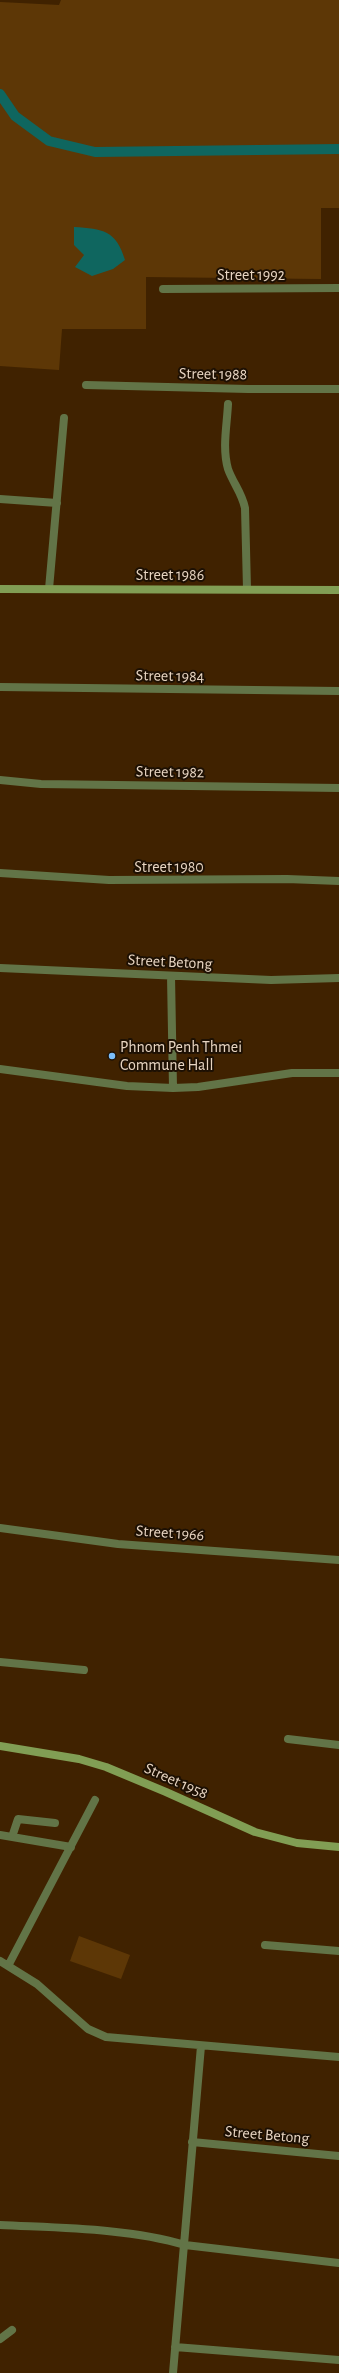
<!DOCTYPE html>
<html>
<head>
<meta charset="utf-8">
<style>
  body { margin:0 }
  canvas { display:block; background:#402200 }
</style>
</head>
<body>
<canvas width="339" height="2373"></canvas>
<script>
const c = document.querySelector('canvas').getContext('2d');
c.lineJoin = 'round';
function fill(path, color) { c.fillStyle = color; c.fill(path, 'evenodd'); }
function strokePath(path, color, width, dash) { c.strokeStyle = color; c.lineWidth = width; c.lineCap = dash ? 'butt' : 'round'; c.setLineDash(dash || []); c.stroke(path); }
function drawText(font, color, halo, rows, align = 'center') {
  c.font = font + ' "Alegreya Sans",sans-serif'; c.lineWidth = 4; c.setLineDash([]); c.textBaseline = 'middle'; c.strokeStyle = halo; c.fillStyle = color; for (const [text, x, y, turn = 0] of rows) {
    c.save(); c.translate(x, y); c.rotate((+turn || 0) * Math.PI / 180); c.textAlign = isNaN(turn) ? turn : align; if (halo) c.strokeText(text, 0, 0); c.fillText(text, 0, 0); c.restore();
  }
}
fill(new Path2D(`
  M61 0H339V208H321V279L146 277V329H62L59 370 0 366V2L59 5Z
  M79 1936 130 1955 121 1979 70 1961Z`), '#5d3706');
fill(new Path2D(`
  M74 227C103 229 116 230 125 260L113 269 92 276 75 267 84 255 74 245Z`), '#0f665f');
strokePath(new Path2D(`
  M0 94 15 116 49 141 95 152 339 149`), '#0f665f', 10);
strokePath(new Path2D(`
  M163 289 339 288
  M86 385 248 389H339
  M228 404C227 425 222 448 228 469 233 483 242 493 245 508L247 589
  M0 499 57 503
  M49 589 64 418
  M0 687 339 691
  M0 780 41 784 339 788
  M0 873 109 880 287 879 339 881
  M0 968 271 980 339 978
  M171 976 173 1088
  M0 1069 127 1086 173 1088 198 1087 292 1073H339
  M0 1528 118 1544 339 1560
  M0 1662 84 1670
  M288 1739 339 1745
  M0 1835 71 1847
  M12 1837 18 1819 55 1823
  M265 1945 339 1951
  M0 1961 37 1984 88 2029 106 2037 339 2057
  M8 1966 95 1800
  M192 2142 339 2156
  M0 2225C58 2228 129 2228 185 2245L339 2263
  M0 2339 12 2330
  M175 2347 339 2360
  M173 2373 201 2046`), '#627447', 8);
strokePath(new Path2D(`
  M0 589 339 590
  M0 1746 79 1759 106 1767 166 1792 255 1832 297 1843 339 1847`), '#819e54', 8);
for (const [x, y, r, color] of [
  [112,1056,4,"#7cbef9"]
]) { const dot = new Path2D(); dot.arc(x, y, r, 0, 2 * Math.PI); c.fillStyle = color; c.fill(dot); strokePath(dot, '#1d1003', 1.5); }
drawText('16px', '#e8d5c2', '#1d1003', [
  ["Street 1992",251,275],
  ["Street 1988",213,374,1],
  ["Street 1986",170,575],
  ["Street 1984",170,676,1],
  ["Street 1982",170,772,1],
  ["Street 1980",169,867],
  ["Street Betong",170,962,3],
  ["Street 1966",170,1533,4],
  ["Street 1958",176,1781,24],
  ["Street Betong",267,2135,5]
]);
drawText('16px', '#e8d5c2', '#1d1003', [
  ["Phnom Penh Thmei",120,1047],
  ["Commune Hall",120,1065]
], 'left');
</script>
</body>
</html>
